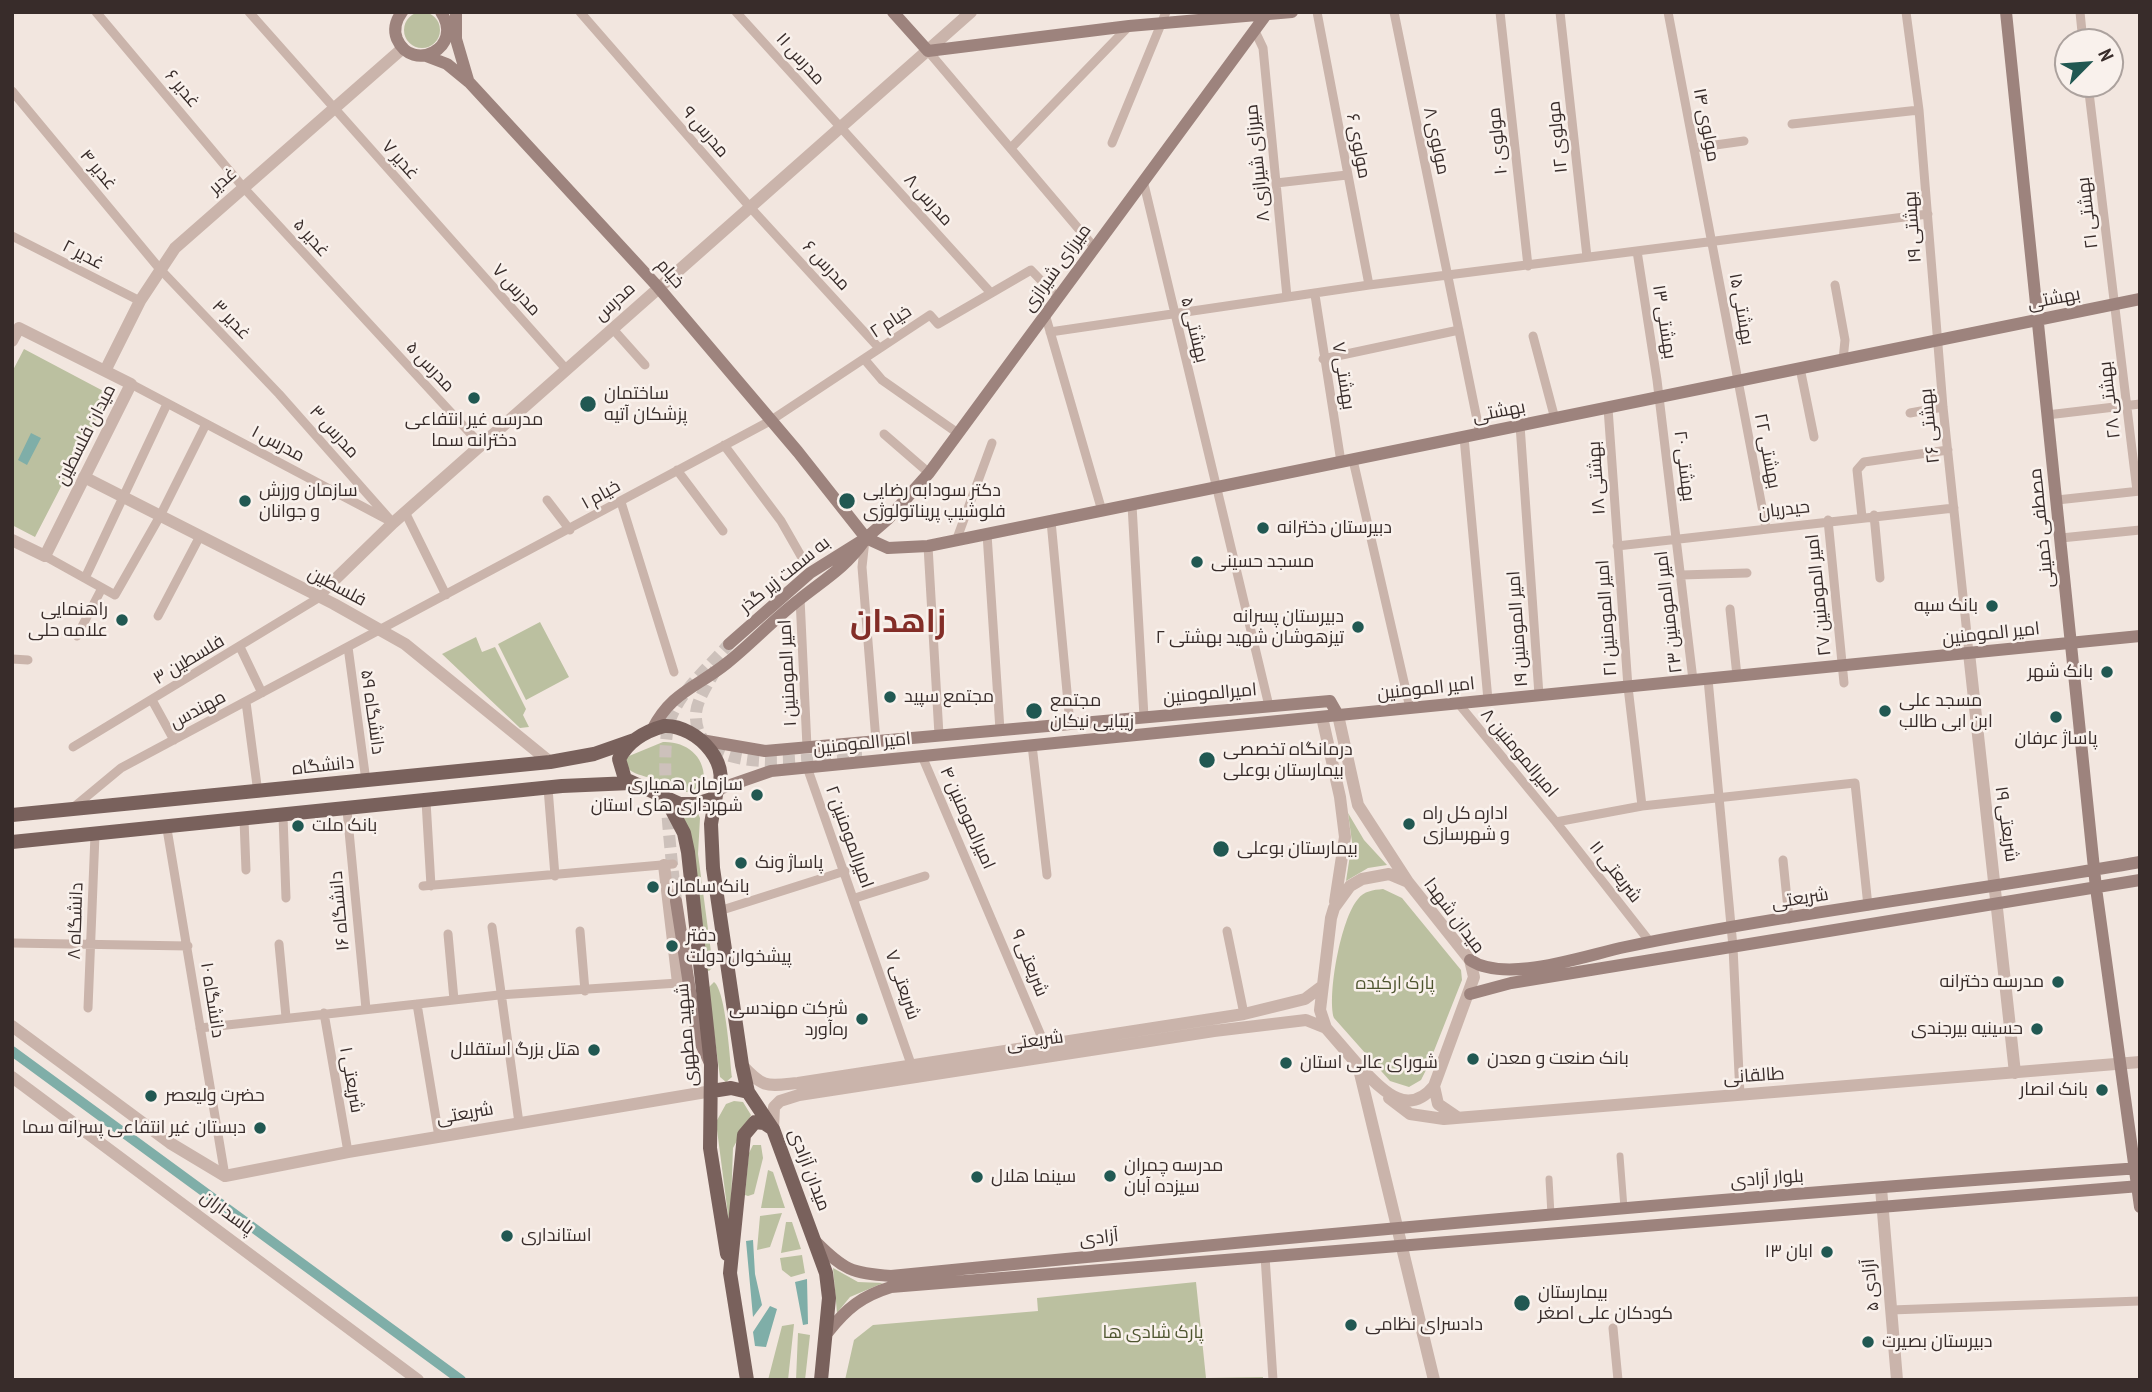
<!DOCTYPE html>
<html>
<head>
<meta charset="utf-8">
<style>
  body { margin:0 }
  #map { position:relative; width:2152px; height:1392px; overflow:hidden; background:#f2e6df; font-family:"PT Sans Narrow",sans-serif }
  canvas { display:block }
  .frame { position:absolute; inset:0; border:14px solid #382c2a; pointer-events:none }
  .north { position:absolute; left:2054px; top:28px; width:70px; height:70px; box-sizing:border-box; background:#f9f1ec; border:2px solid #aca29e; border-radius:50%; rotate:65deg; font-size:19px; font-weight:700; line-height:28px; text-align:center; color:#382c2a }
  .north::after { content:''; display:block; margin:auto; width:24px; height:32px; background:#215852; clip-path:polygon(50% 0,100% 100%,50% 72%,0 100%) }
</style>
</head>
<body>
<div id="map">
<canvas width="2152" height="1392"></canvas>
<div class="frame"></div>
<div class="north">N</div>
</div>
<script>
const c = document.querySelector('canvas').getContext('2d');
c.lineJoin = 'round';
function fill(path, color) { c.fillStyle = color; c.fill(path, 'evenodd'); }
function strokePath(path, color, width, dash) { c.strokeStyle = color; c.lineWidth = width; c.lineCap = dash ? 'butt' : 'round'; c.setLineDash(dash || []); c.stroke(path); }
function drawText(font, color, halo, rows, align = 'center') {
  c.font = font + ' "PT Sans Narrow",Cairo,sans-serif'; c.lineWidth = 5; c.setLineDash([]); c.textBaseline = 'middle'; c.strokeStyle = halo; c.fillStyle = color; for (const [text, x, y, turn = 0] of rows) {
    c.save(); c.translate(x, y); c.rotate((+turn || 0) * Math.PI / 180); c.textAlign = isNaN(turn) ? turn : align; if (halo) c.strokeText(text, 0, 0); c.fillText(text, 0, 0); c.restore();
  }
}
fill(new Path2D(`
  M404 30a18 18 0 1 1 36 0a18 18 0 1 1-36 0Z
  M24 349 109 394 35 537 12 525V372Z
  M540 622 569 677 526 700 498 644Z
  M476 637 482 652 495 647 526 709 523 715 529 727 520 728 442 654Z
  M663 742C685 741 704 755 704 778 690 803 675 789 656 780 641 774 632 776 623 762L629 756Z
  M697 811 700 818 698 854 713 967 709 971 706 970 678 812Z
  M1348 813 1364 840 1387 865 1368 868 1346 881 1352 842Z
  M1383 889 1402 898 1461 970 1462 980 1428 1066 1421 1080 1409 1087 1390 1081 1334 1018C1327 995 1341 918 1358 899 1364 891 1373 890 1383 889Z
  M714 982C726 991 730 1060 732 1077L726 1082 720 1077 708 988Z
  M734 1101 743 1102 751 1115 733 1148 730 1230 716 1122 726 1104Z
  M753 1145H761L763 1158 754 1194 748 1196 745 1195 749 1153Z
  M768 1170 773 1172 785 1208H761Z
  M782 1213 770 1247 757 1250 760 1216Z
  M786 1222H792L801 1249 781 1253Z
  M802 1255 805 1273 791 1277 782 1270 780 1258Z
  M833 1268 858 1282 883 1283 850 1297 837 1313Z
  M1196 1282 1206 1378 1263 1377V1380H845L854 1340 873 1325 1038 1311 1037 1298Z
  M794 1324 788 1380H768L782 1326Z
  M798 1333 810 1335 805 1380H796Z`), '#bbc0a0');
fill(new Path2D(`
  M31 433 41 438 27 465 18 460Z
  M753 1240 755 1274 762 1305 753 1317 746 1241Z
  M807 1279 808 1324 803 1325 795 1282Z
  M770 1306 777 1309 766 1347 755 1346 753 1332Z`), '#7faea8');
strokePath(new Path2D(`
  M12 1051 461 1380`), '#7faea8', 10);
strokePath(new Path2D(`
  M716 669C710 681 697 699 696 713 692 783 821 757 862 754
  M676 901C672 862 658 753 670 720 680 691 710 666 729 644`), '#cdc1bb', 12, [12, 6]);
strokePath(new Path2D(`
  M1620 1156 1624 1208
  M1549 1179 1551 1215`), '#cab4ab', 7);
strokePath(new Path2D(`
  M96 12 243 187 481 445
  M249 12 566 369
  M580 12 749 206 879 348
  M736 12 991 293
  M1317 12 1369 285
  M1394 12 1480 434
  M1500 12 1528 266
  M1560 12 1587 257
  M1668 12 1766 528
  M1906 12 1919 110 1943 407 1969 653
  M2080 12 2083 42
  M1254 29 1263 48 1287 297
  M928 51 1094 247
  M2088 84 2137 491
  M12 91 159 268 279 394 393 523
  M1792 124 1919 110
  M1112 143 1166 12
  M1011 148 1129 26
  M1694 148 1744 141
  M1143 180 1269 706
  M1276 183 1347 175
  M12 236 140 301
  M1637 251 1657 380 1693 680
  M1835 285 1845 340 1843 360
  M1315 295 1341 462
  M1045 314 1102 511
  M612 328 645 365
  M1050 332 1369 285 1928 214
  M1533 336 1555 419
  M1323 359 1459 330
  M865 360 882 380 959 434
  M1800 368 1814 437
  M131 384 388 520
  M1608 408 1628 687 1642 806
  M1910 413 1943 407
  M2047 415 2140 404
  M1520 425 1539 695
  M884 434 929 473
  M1464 437 1488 700
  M724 445 781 521 801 556
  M1353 460 1410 708
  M677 470 723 531
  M547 500 570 530
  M2057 500 2140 491
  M621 502 674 672
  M1132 505 1144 717
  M405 512 446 595
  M1874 515 1880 578
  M1862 517 1857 470 1864 462 1948 450
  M1828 520 1844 683
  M1051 521 1070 724
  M987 534 1000 730
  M2061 538 2140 530
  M865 540 862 567 876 741
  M956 541 992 443
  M928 546 939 735
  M1617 546 1954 508
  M45 556 115 595 160 516 206 424
  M1681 575 1747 573
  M85 578 167 404
  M800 598 807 747
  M1730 609 1737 676
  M158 616 200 536
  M77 636 102 588
  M240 647 262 693
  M348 647 366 781
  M12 659 28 660
  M1708 679 1733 947 1740 1095
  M152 700 174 740
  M246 702 258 793
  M1458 703 1556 822 1650 942
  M1032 745 1047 875
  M73 747 320 597
  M922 756 1045 1045
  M807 767 911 1064
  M548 788 555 876
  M426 801 431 886
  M74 807 121 768 770 421 930 315 938 324 1031 270 1057 297
  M347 810 366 1009
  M283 816 286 898
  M244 820 246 870
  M1556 822 1642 806 1855 783 1868 906
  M167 829 225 1176
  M1783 860 1789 919
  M423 886 673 864
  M855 898 925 876
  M719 911 845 871
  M492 927 519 1123
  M580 931 585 991
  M1227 931 1244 1014
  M448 934 454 1000
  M12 943 188 946
  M279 944 286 1017
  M417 1004 439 1137
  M88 1008 95 835
  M324 1013 348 1152
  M200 1028 499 995 678 983
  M1265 1256 1273 1380
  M1891 1310 2140 1301
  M1613 1328 1618 1380`), '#cab4ab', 9);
strokePath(new Path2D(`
  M12 341 19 328 131 384 45 556 12 540
  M105 371 140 301 175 248 403 48
  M84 477 334 604 405 644 550 762
  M318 596 393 523 971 12
  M1969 653 2015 1073
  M1338 715 1358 805 1408 882
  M1322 717 1340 797 1345 837 1335 902
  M664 865 678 983
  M12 1026 170 1143 225 1176 348 1152 712 1091
  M742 1065C764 1089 767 1086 798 1083L1244 1014 1305 999 1321 987
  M1358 1065C1380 1087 1406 1120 1434 1086L1474 977 1470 960 1408 882 1389 874 1362 879 1350 886 1334 908 1331 918 1320 1010 1326 1028 1358 1065 1434 1380
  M12 1077 418 1380
  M1434 1086 1438 1104 1457 1117
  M1389 1098 1410 1114 1444 1119 2140 1062
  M773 1129 774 1107 780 1101 799 1095 1214 1031 1306 1020 1326 1028
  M1881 1188 1897 1380`), '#cab4ab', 12);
strokePath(new Path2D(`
  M402 12C396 20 393 29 397 39 412 74 465 48 441 12
  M456 12V39L468 80
  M893 12 928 51 1129 26 1292 12
  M2006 12 2096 888 2140 1207
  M426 56 447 64 469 82 658 287 798 452 866 538
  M866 538 888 548 928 546 2140 299
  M729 644 810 573 866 538 888 519 929 473 1268 12
  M652 730C671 692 696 688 727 663 752 643 774 619 800 599 825 579 845 568 864 541
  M701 740 765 751 1330 701 1338 715
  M719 789 771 771 2140 636
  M676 901 697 1036 709 1061
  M1470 960C1506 984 1583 956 1625 947 1795 912 1969 892 2140 862
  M1470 994 1511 983 2140 880
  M816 1242C844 1270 851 1273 891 1276 1307 1235 1723 1197 2140 1168
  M828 1332C847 1308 862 1296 891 1287L2140 1186`), '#9d837d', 12);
strokePath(new Path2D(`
  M664 726C697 724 739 769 712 799L696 804H680L625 779 619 759C628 741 646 731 664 726Z
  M716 795 711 824 713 868 742 1065 748 1092 772 1128
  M665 797 684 833 688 852 711 1065 710 1148 727 1254
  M12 815 550 762 594 754 634 740
  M12 842 562 786 631 783
  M712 1091 731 1088 748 1092
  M747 1380 730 1273 744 1135 755 1122 764 1123 773 1129 826 1273 829 1298 821 1380`), '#79615c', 14);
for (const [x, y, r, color] of [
  [474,398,7,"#215852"],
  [588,404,9,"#215852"],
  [245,501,7,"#215852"],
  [847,501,9,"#215852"],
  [1263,528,7,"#215852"],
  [1197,562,7,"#215852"],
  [1992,606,7,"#215852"],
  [122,620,7,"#215852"],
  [1358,627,7,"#215852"],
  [2107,672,7,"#215852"],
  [890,697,7,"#215852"],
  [1034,711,9,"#215852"],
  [1885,711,7,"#215852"],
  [2056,717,7,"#215852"],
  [1207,760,9,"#215852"],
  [757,795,7,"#215852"],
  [1409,824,7,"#215852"],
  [298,826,7,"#215852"],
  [1221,849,9,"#215852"],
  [741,863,7,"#215852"],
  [653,887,7,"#215852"],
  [672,946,7,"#215852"],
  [2058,982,7,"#215852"],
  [862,1019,7,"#215852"],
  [2037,1029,7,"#215852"],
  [594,1050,7,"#215852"],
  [1473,1059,7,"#215852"],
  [1286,1063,7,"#215852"],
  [2102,1090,7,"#215852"],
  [151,1096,7,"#215852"],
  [260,1128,7,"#215852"],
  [1110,1176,7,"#215852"],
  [977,1177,7,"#215852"],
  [507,1236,7,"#215852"],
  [1827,1252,7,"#215852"],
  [1522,1303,9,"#215852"],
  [1351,1325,7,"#215852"],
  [1868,1342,7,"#215852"]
]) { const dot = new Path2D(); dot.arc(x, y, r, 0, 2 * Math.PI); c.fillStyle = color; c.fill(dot); strokePath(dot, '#f9f1ec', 2.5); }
drawText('18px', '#382c2a', '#f9f1ec', [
  ["مدرس ۱۱",800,59,48],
  ["غدیر ۶",182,89,50],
  ["مولوی ۱۴",1706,125,79],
  ["مدرس ۹",705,132,49],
  ["مولوی ۱۲",1558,137,-96],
  ["مولوی ۸",1436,141,78],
  ["مولوی ۱۰",1498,141,-96],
  ["مولوی ۶",1358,146,79],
  ["غدیر ۷",400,160,48],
  ["میرزای شیرازی ۸",1258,163,-96],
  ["غدیر ۴",98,170,50],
  ["غدیر",223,181,-41],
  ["مدرس ۸",928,200,48],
  ["بهشتی ۲۱",2088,213,-97],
  ["بهشتی ۱۹",1913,227,-94],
  ["غدیر ۵",311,238,48],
  ["غدیر ۲",83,255,27],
  ["مدرس ۶",826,266,47],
  ["میرزای شیرازی",1057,268,-54],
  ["خیام",670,274,49],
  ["مدرس ۷",516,290,48],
  ["بهشتی",2054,299,-11],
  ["مدرس",615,302,-42],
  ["بهشتی ۱۵",1741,309,80],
  ["غدیر ۳",231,320,46],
  ["خیام ۲",891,322,-33],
  ["بهشتی ۱۳",1664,322,81],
  ["بهشتی ۵",1194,330,76],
  ["مدرس ۵",430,367,47],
  ["بهشتی ۷",1343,376,81],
  ["بهشتی ۲۸",2110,400,-97],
  ["بهشتی",1499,412,-11],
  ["بهشتی ۲۶",1930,426,-96],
  ["مدرس ۳",334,432,48],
  ["میدان فلسطین",86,435,-63],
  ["مدرس ۱",278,444,28],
  ["بهشتی ۲۲",1767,451,79],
  ["بهشتی ۲۰",1684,466,83],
  ["بهشتی ۱۸",1597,478,-94],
  ["خیام ۱",601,495,-29],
  ["حیدریان",1784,510,-7],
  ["مصطفی خمینی",2042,528,-96],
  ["به سمت زیر گذر",785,575,-39],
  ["فلسطین",337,587,28],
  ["امیر المومنین ۲۷",1819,595,-96],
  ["امیر المومنین ۲۳",1669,612,-97],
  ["امیر المومنین ۲۱",1607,618,-94],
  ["امیر المومنین ۱۹",1518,629,-94],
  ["امیر المومنین",1991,634,-6],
  ["فلسطین ۳",189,660,-31],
  ["امیر المومنین ۱",788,673,-93],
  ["امیر المومنین",1426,689,-6],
  ["امیرالمومنین",1210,694,-5],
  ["مهندس",198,710,-28],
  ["دانشگاه ۵۹",372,712,82],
  ["امیر المومنین",862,744,-6],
  ["امیرالمومنین ۸",1519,753,50],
  ["دانشگاه",323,766,-6],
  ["امیرالمومنین ۴",967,818,66],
  ["شریعتی ۱۹",2006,824,82],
  ["امیرالمومنین ۲",849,837,70],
  ["شریعتی ۱۱",1615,872,52],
  ["شریعتی",1800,899,-9],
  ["دانشگاه ۱۶",340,911,-95],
  ["میدان شهدا",1454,916,53],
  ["دانشگاه ۸",76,921,-88],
  ["شریعتی ۹",1029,963,68],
  ["شریعتی ۷",902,985,71],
  ["دانشگاه ۱۰",212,1000,81],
  ["شهید مطهری",687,1035,-95],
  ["شریعتی",1035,1041,-8],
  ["طالقانی",1754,1076,-4],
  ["شریعتی ۱",351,1080,80],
  ["شریعتی",465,1114,-10],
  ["میدان آزادی",809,1170,69],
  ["بلوار آزادی",1767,1179,-4],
  ["پاسداران",227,1213,36],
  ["آزادی",1099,1238,-6],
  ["آزادی ۵",1871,1285,-95]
]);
drawText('18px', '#382c2a', '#f9f1ec', [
  ["ساختمان",604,394],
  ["پزشکان آتیه",604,415],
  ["مدرسه غیر انتفاعی",474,420,"center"],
  ["دخترانه سما",474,441,"center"],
  ["سازمان ورزش",259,491],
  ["و جوانان",259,512],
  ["دکتر سودابه رضایی",863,491],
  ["فلوشیپ پریناتولوژی",863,512],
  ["دبیرستان دخترانه",1277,528],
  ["مسجد حسینی",1211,562],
  ["بانک سپه",1978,606,"right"],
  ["راهنمایی",108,610,"right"],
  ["علامه حلی",108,631,"right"],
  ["دبیرستان پسرانه",1344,617,"right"],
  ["تیزهوشان شهید بهشتی ۲",1344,638,"right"],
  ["بانک شهر",2093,672,"right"],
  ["مجتمع سپید",904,697],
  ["مجتمع",1050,701],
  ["زیبایی نیکان",1050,722],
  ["مسجد علی",1899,701],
  ["ابن ابی طالب",1899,722],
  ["پاساژ عرفان",2056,739,"center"],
  ["درمانگاه تخصصی",1223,750],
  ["بیمارستان بوعلی",1223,771],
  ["سازمان همیاری",743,785,"right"],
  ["شهرداری های استان",743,806,"right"],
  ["اداره کل راه",1423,814],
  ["و شهرسازی",1423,835],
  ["بانک ملت",312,826],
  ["بیمارستان بوعلی",1237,849],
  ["پاساژ ونک",755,863],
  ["بانک سامان",667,887],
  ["دفتر",686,936],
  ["پیشخوان دولت",686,957],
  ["مدرسه دخترانه",2044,982,"right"],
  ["شرکت مهندسی",848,1009,"right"],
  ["ره‌آورد",848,1030,"right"],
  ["حسینیه بیرجندی",2023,1029,"right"],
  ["هتل بزرگ استقلال",580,1050,"right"],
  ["بانک صنعت و معدن",1487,1059],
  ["شورای عالی استان",1300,1063],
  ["بانک انصار",2088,1090,"right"],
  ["حضرت ولیعصر",165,1096],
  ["دبستان غیر انتفاعی پسرانه سما",246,1128,"right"],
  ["مدرسه چمران",1124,1166],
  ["سیزده آبان",1124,1187],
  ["سینما هلال",991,1177],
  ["استانداری",521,1236],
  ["۱۳ ابان",1813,1252,"right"],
  ["بیمارستان",1538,1293],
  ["کودکان علی اصغر",1538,1314],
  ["دادسرای نظامی",1365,1325],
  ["دبیرستان بصیرت",1882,1342]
], 'left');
drawText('18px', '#4e552f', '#f9f1ec', [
  ["پارک ارکیده",1395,984],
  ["پارک شادی ها",1153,1333]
]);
drawText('bold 32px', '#832d27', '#f9f1ec', [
  ["زاهدان",898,623]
]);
</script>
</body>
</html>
